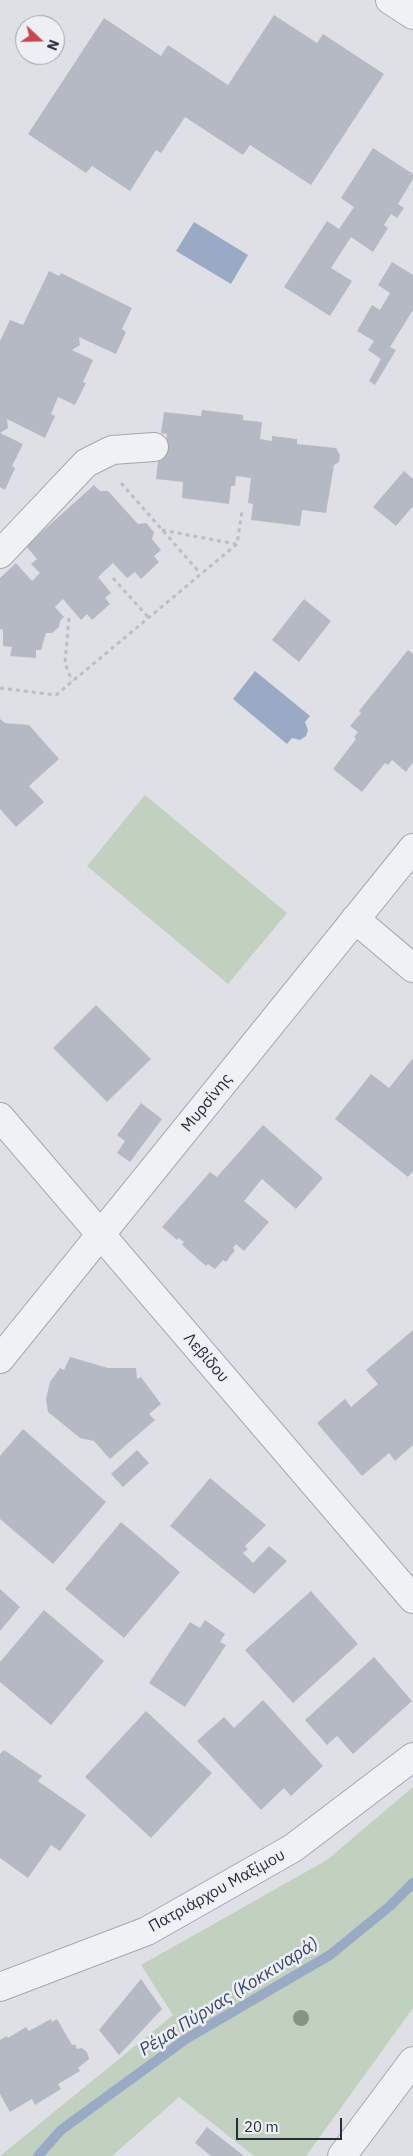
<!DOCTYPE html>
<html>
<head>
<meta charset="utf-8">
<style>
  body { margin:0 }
  #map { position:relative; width:413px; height:2156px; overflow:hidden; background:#dee0e6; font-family:"IBM Plex Sans",sans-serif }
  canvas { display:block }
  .north { position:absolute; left:15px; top:15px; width:50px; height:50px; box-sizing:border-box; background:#edeff4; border:1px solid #9ea1aa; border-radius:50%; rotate:111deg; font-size:14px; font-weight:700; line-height:20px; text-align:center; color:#282d3c }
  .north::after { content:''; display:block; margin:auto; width:18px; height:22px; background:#c44a4f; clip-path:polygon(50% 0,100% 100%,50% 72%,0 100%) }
  .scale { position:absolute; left:236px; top:2118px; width:106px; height:22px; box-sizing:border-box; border:2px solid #282d3c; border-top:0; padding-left:6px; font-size:15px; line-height:18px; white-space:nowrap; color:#282d3c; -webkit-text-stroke:4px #edeff4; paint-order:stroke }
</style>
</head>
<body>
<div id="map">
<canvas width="413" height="2156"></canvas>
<div class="north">N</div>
<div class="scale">20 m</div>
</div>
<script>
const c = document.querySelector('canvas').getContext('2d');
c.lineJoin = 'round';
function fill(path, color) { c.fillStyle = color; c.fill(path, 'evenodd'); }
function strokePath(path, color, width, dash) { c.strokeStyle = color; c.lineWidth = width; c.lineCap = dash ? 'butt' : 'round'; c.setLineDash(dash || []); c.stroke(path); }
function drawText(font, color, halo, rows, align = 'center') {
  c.font = font + ' "IBM Plex Sans",sans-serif'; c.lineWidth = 5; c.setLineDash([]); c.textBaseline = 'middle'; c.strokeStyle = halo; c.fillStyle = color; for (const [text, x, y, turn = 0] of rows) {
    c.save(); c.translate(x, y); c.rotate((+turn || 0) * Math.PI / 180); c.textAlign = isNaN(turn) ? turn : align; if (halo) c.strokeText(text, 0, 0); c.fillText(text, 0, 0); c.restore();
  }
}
fill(new Path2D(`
  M145 795 287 913 228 984 87 866Z
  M413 1787V2008L306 2156H254L179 2097 112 2156H0L173 2015 141 1965 327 1860Z`), '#c2d0bf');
fill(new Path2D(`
  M194 222 248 255 231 284 176 251Z
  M255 671 310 716 305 722 308 730 306 736 300 740 292 738 287 744 233 699Z`), '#9baac4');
strokePath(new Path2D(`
  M38 2156 61 2130 186 2039 330 1955 390 1906 413 1883`), '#9baac4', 10);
fill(new Path2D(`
  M274 15 317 43 323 34 384 74 311 185 250 145 243 155 185 117 161 153 156 150 130 191 92 166 86 173 28 134 104 18 161 56 168 45 228 85Z
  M373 148 413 174V179L398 204 404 208 397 218 391 214 384 225 388 228 373 252 351 237 331 268 352 281 330 316 284 287 327 221 339 229 354 207 341 198Z
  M392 262 413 275V310L390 347 396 350 375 385 369 381 381 359 368 350 374 341 357 331 372 305 380 310 390 293 378 285Z
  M49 271 59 276 61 273 132 308 122 329 126 332 116 354 79 337 80 345 72 350 93 360 83 382 86 383 75 405 58 397 51 414 55 416 45 438 7 419 8 428 0 433 23 444 12 466 15 468 5 490 0 487V341L10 320 23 325Z
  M202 410 243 415V420L262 422 260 439 272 441V436L297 439V444L336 448 340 455 339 462 334 465 326 513 302 510 300 526 251 520 253 504 248 503 251 478 236 476 235 486H231L229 504 182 498 183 482 156 479 159 452 165 453 167 434 161 433 164 412 201 416Z
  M404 471 413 479V506L396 526 373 507Z
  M94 485 100 491H108L138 524 146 523 154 532 152 539 161 550 154 556 159 562 141 579 135 572 127 578 113 563 98 577 111 593 105 598 110 604 92 620 87 614 81 620 63 599 55 607 64 617 60 621 59 627 52 633H46L41 650H36V658L10 656 12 647 3 646V630L0 629V578L16 563 32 581 40 573 31 564 37 559 26 546Z
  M304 599 331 621 299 662 272 640Z
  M408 650 413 654V762L406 772 392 760 388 765 385 763 362 792 333 769 356 739 354 737 358 732 350 726 361 713 359 711Z
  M0 719 5 723 29 725 59 759 29 786 44 802 16 827 0 809Z
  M96 1005 151 1059 107 1102 53 1048Z
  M413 1058V1171L408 1177 335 1119 371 1074 389 1088Z
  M141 1103 162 1119 130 1162 117 1153 125 1141 117 1135Z
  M263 1125 323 1178 296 1209 262 1179 244 1201 269 1222 244 1251 236 1244 233 1248 235 1250 226 1262 223 1260 215 1269 208 1264 206 1266 182 1245 184 1242 179 1238 177 1240 162 1227 210 1172 217 1177Z
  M413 1330V1445L395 1461 389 1453 362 1476 317 1423 345 1399 351 1407 378 1384 366 1370Z
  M70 1357 108 1368H136L137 1379 141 1377 161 1404 149 1414 155 1420 110 1459 94 1441 80 1438 48 1412 46 1399 50 1382 60 1368 64 1370Z
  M23 1429 106 1502 53 1564 0 1519V1456Z
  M137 1450 149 1463 123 1487 111 1474Z
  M210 1478 266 1525 245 1546 248 1549 243 1553 253 1563 269 1546 287 1561 254 1594 170 1526Z
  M121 1522 180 1572 124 1638 65 1589Z
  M0 1589 20 1607 0 1631Z
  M311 1591 358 1644 293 1703 245 1650Z
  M44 1610 104 1661 51 1725 0 1682V1662Z
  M205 1620 225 1634 220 1642 226 1645 185 1707 149 1683 190 1622 200 1628Z
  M374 1657 412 1701 353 1754 337 1736 327 1745 305 1720Z
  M263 1700 323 1766 291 1796 284 1788 261 1810 197 1741 224 1717 234 1728Z
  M146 1711 212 1773 151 1838 85 1777Z
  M4 1750 42 1776 38 1781 86 1815 60 1851 51 1845 28 1878 0 1858V1754Z
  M141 1979 162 2009 119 2055 99 2030Z
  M51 2019 52 2022 57 2019 72 2045 75 2044 77 2049 82 2048 87 2052 89 2059 78 2068 80 2071 58 2084 61 2089 35 2105 32 2099 10 2112 0 2094V2040L7 2036 8 2038 26 2027 29 2031Z
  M207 2127 244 2156H211L195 2143Z`), '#b5b9c3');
const minor = new Path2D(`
  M390 0 413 15
  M0 554 86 463 112 450 154 447
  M355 919 413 968
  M0 1359 413 848
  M0 1987 147 1931 293 1848 413 1757`);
const tertiary = new Path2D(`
  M0 1117 413 1599
  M342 2156 413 2061`);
strokePath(minor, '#a4a7b0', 30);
strokePath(tertiary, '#a4a7b0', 30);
strokePath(new Path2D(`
  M121 483 200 573
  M162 530 236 544
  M113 578 148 617
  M69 618 65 663 72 681
  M0 688 56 695 237 544 242 511`), '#bcbec5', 3, [4, 4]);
strokePath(minor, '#f0f1f5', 28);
strokePath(tertiary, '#f0f1f5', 28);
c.fillStyle = '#839585';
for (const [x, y] of [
  [301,2018]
]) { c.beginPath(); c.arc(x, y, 8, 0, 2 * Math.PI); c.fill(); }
drawText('16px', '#282d3c', '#edeff4', [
  ["Μυρσίνης",207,1103,-51],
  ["Λεβίδου",206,1358,49],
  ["Πατριάρχου Μαξίμου",217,1891,-29]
]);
drawText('italic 18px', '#35486d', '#edeff4', [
  ["Ρέμα Πύρνας (Κοκκιναρά)",229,1997,-32]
]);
</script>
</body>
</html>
